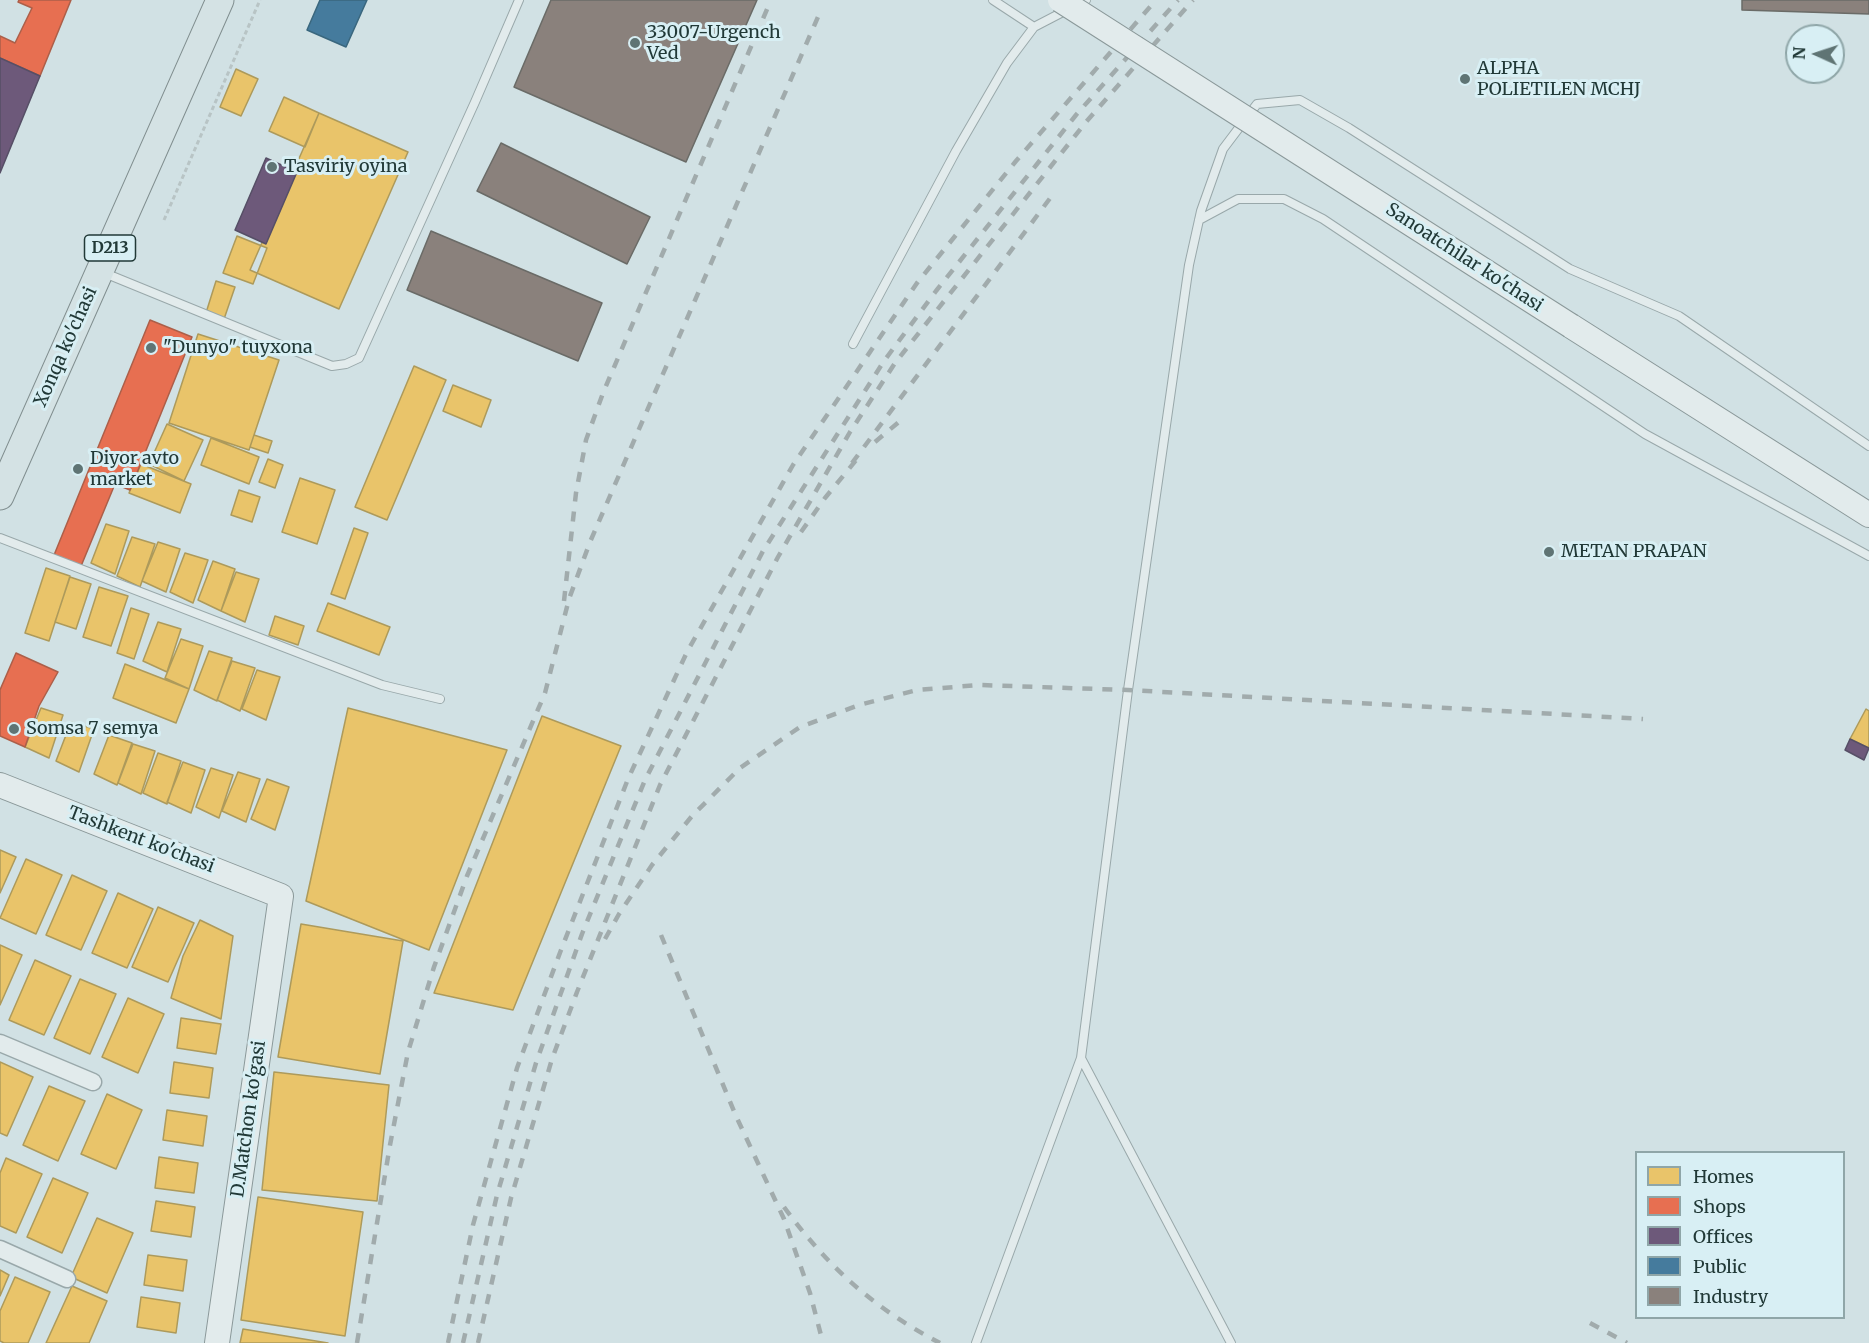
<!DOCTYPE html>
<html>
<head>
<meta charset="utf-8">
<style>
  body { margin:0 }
  #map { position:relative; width:1869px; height:1343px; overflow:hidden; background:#d1e1e4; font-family:Merriweather,serif }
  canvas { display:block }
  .legend { position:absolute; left:1635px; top:1151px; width:210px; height:168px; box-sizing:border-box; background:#d8eff4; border:2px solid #8fa6a8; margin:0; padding:8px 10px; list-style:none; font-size:18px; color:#213937 }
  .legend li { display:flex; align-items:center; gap:12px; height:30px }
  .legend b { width:30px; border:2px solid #8fa6a8 }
  .north { position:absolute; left:1785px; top:24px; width:60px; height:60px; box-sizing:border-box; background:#d8eff4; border:2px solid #8fa6a8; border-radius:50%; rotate:273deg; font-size:16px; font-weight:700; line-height:24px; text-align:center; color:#213937 }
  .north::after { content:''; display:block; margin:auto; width:21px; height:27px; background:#5f7474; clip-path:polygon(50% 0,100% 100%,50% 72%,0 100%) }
</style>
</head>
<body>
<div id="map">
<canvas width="1869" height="1343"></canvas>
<ul class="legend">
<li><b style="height:16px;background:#e9c46a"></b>Homes</li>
<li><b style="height:16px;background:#e76f51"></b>Shops</li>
<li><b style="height:16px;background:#6d597a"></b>Offices</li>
<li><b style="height:16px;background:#457b9d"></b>Public</li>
<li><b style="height:16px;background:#8a817c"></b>Industry</li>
</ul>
<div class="north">N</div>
</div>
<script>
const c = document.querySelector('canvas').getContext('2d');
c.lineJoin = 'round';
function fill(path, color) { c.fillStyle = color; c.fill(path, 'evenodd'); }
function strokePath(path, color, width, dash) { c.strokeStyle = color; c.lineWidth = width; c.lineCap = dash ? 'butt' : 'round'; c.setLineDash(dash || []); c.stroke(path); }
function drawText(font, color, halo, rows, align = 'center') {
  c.font = font + ' Merriweather,serif'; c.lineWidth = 6; c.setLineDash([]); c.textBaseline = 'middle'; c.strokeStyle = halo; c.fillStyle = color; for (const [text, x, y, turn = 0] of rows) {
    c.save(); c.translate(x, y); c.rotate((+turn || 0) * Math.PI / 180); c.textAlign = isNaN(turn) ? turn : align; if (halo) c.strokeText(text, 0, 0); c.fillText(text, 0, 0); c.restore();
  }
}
const homes = new Path2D(`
  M236 69 258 79 241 116 220 107Z
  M284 97 319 113 305 147 269 131Z
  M319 113 408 152 339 309 250 270Z
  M237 236 267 248 253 284 223 273Z
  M216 281 235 287 223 322 205 316Z
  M198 334 279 360 249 450 169 423Z
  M414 366 446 380 387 520 355 507Z
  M453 385 491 400 481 427 443 411Z
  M167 424 203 440 184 481 149 464Z
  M254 435 272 441 268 453 250 447Z
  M211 438 259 457 249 484 201 465Z
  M268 459 283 465 275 488 259 482Z
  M141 464 191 484 180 513 129 493Z
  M300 478 335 490 317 544 282 532Z
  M239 490 260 497 252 522 231 515Z
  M106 524 129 531 115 574 91 563Z
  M354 528 368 533 345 599 331 594Z
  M132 537 155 544 140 587 117 576Z
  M158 542 180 549 166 592 142 581Z
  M185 553 208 560 193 603 170 592Z
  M213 561 235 569 221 611 198 600Z
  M46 568 70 576 49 641 25 633Z
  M236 572 259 579 245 622 221 611Z
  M70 577 91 584 76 629 55 622Z
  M99 587 128 596 111 646 83 637Z
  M328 603 390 627 379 655 317 631Z
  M131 608 149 614 134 659 117 653Z
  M275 616 304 626 298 645 269 635Z
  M158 622 181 629 167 672 143 661Z
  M181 639 203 646 189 689 165 678Z
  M209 651 232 658 217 701 194 690Z
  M232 661 255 668 240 711 217 700Z
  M125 664 189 689 176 723 113 698Z
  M257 670 280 677 266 720 242 709Z
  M41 708 63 715 49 758 25 747Z
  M348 708 507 750 429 950 306 901Z
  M1866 709 1869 711V748L1850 739Z
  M542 716 621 746 513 1010 434 993Z
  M71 722 94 729 79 772 56 761Z
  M109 735 132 743 117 785 94 774Z
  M133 744 155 751 141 794 118 783Z
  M158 753 181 761 167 804 143 793Z
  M183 762 205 770 191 813 167 802Z
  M211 768 233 775 219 818 196 807Z
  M238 772 260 779 246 822 222 811Z
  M267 779 289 787 275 830 251 819Z
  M0 850 16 857 0 893Z
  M26 859 62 875 36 934 0 918Z
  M72 875 107 891 81 950 46 935Z
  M118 893 153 909 127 968 92 953Z
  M158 907 194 923 168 982 132 967Z
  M200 920 233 936 221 1019 171 998 183 956Z
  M301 924 403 941 380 1074 278 1057Z
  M0 945 22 955 0 1005Z
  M35 960 71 976 44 1035 9 1020Z
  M80 979 116 994 90 1054 54 1038Z
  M128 998 164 1014 138 1073 102 1057Z
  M181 1018 221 1024 216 1054 177 1048Z
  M0 1062 33 1077 7 1136 0 1133Z
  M174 1062 213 1068 209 1098 170 1093Z
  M274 1072 389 1085 377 1201 262 1190Z
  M49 1086 85 1101 58 1161 23 1145Z
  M107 1094 142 1110 116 1169 81 1154Z
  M167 1110 207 1116 203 1146 163 1140Z
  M159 1157 198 1163 194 1193 155 1188Z
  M6 1158 42 1174 16 1233 0 1226V1173Z
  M53 1178 88 1193 62 1253 27 1237Z
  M258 1197 363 1212 345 1336 241 1320Z
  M156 1201 195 1207 191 1237 151 1231Z
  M97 1218 133 1233 107 1293 71 1277Z
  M148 1255 187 1260 183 1291 144 1285Z
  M0 1270 9 1275 0 1296Z
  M15 1277 50 1292 28 1343H4L0 1341V1311Z
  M72 1286 107 1301 89 1343H46Z
  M141 1297 180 1303 176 1333 137 1327Z
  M243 1329 328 1343H240Z`);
fill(homes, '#e9c46a');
strokePath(homes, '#ad9a5b', 1.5);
const shops = new Path2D(`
  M19 0H71L40 76 0 58V36L15 43 32 8 18 2Z
  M150 320 192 337 130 490 115 484 79 571 52 560Z
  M16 653 58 672 39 706 25 747 0 736V690Z`);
fill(shops, '#e76f51');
strokePath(shops, '#ac5f49', 1.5);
const offices = new Path2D(`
  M0 58 40 76 0 173Z
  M266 158 297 172 266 244 235 230Z
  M1850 739 1869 748 1864 760 1845 750Z`);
fill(offices, '#6d597a');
strokePath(offices, '#564f66', 1.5);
const public = new Path2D(`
  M320 0H367L346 47 307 30Z`);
fill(public, '#457b9d');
strokePath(public, '#3a677e', 1.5);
const industry = new Path2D(`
  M551 0H757L686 162 514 87Z
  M1742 0H1869V14L1742 10Z
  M501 143 650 217 627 264 477 191Z
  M431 231 602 303 578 361 407 290Z`);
fill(industry, '#8a817c');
strokePath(industry, '#6a6b67', 1.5);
const lane = new Path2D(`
  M1034 27 1086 0
  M1199 220 1238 199H1284L1323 219 1645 434 1869 556
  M102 272 332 366 346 364 359 358 475 102 519 0
  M853 344 956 151 1007 63 1034 27 993 0
  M0 538 382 685 440 699
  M1081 1058 1231 1343
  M976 1343 1081 1058 1128 690 1189 265 1201 211 1223 149 1257 104 1300 100 1349 128 1570 269 1679 316 1869 446`);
const street = new Path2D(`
  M0 1043 93 1082
  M0 1249 67 1279`);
const secondary = new Path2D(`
  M1571 326 1869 515
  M0 785 281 896 217 1343`);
const primary = new Path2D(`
  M0 496 220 0`);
strokePath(lane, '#99a8aa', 10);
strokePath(street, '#99a8aa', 19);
strokePath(secondary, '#8a9899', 26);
strokePath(primary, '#808e8f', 29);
strokePath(new Path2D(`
  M164 220 260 0`), '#b8c4c5', 3, [4.5, 3]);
strokePath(lane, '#e2ebec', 8);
strokePath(street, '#e2ebec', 16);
strokePath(secondary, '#e2ebec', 24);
strokePath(primary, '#d4e2e4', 27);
strokePath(new Path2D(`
  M875 442 900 421
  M852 463 1051 197
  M801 532 825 498 857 459
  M564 601 576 493 586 440 603 393 771 0
  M661 935 736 1116 784 1219 810 1293 823 1343
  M605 939 619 914 652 865 692 816 740 768 800 727 859 705 917 690 979 685 1128 690 1643 719
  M784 1207C828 1267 873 1308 940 1343
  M1590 1323 1627 1343
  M357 1343 390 1145 408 1052 434 967 467 876 545 693 569 599 590 542 821 10
  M448 1343 473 1225 517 1068 561 950 628 779 687 652 793 465 917 283 1016 161 1156 0
  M463 1343 497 1195 536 1063 582 934 645 780 763 551 884 361 936 291 1076 115 1178 0
  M478 1343 511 1198 552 1059 577 992 660 785 778 557 850 432 895 363 1086 122 1193 0`), '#a1abac', 4.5, [10, 10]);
const secondaryBridge = new Path2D(`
  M1060 0 1571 326`);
strokePath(secondaryBridge, '#8a9899', 26, []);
strokePath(secondaryBridge, '#e2ebec', 24);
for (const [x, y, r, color] of [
  [635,43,6,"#5f7474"],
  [1465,79,6,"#5f7474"],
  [272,167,6,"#5f7474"],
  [151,348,6,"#5f7474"],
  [78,469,6,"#5f7474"],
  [1549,552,6,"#5f7474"],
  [14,729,6,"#5f7474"]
]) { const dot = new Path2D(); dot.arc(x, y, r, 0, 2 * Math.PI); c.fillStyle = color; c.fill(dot); strokePath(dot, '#d8eff4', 2); }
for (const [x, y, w] of [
  [110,248,51]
]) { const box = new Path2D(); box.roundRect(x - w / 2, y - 13, w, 26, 4.5); c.fillStyle = '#d8eff4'; c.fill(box); strokePath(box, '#213937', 1.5); }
drawText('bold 16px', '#213937', null, [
  ["D213",110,248]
]);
drawText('18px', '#213937', '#d8eff4', [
  ["33007-Urgench",647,33],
  ["Ved",647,54],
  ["ALPHA",1477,69],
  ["POLIETILEN MCHJ",1477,90],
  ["Tasviriy oyina",284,167],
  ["\"Dunyo\" tuyxona",163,348],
  ["Diyor avto",90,459],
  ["market",90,480],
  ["METAN PRAPAN",1561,552],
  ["Somsa 7 semya",26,729]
], 'left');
drawText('18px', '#213937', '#d8eff4', [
  ["Sanoatchilar ko'chasi",1464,258,33],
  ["Xonqa ko'chasi",66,347,-66],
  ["Tashkent ko'chasi",141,840,21],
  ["D.Matchon ko'gasi",249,1119,-82]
]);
</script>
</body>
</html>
